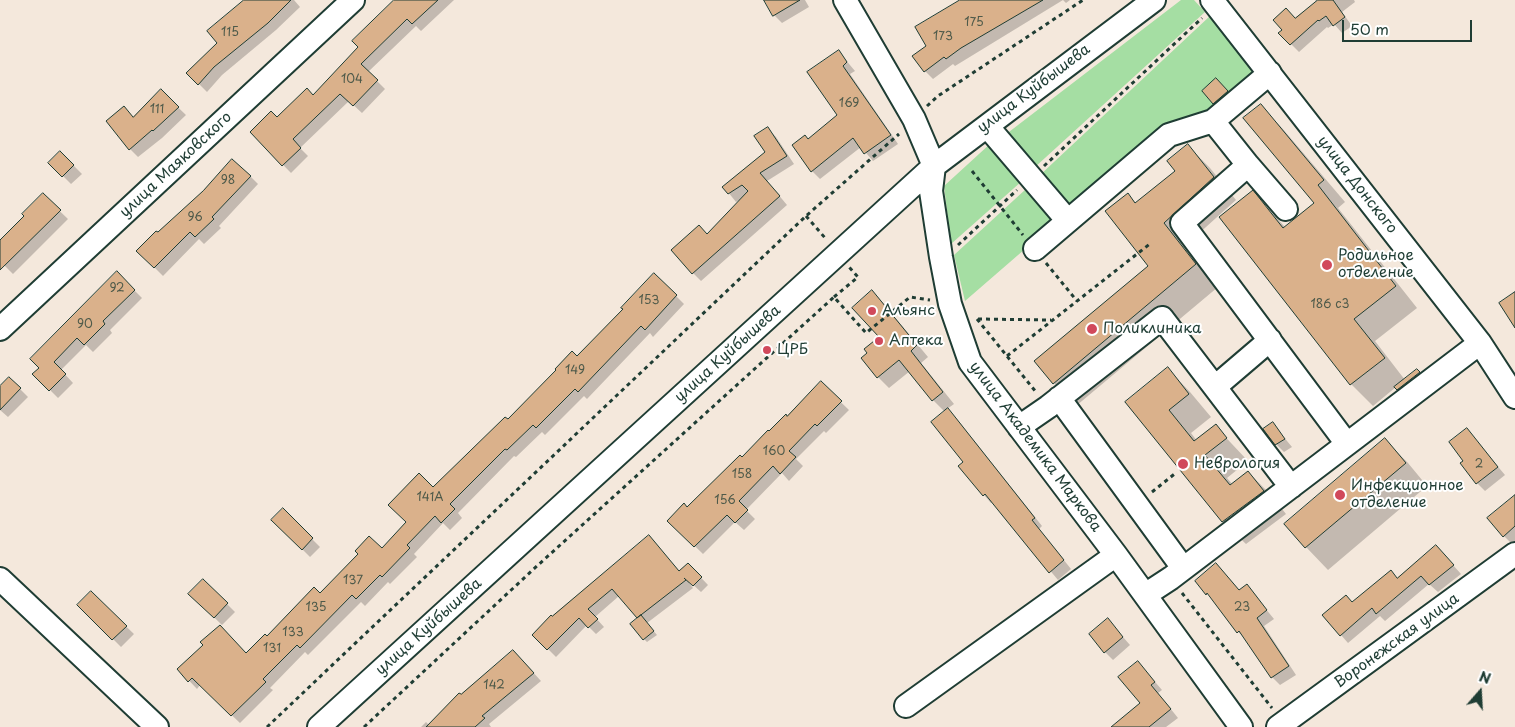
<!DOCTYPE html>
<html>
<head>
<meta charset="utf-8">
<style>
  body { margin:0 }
  #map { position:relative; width:1515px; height:727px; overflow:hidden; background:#f4e8dc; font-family:"Playpen Sans",sans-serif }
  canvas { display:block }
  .north { position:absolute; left:1455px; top:667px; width:50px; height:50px; -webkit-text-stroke:4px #fff; paint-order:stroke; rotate:19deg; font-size:14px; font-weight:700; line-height:20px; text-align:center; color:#1f3d34 }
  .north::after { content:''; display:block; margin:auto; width:18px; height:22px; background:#1f3d34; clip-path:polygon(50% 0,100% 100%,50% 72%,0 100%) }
  .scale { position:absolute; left:1342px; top:20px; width:130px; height:22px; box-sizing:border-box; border:2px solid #1f3d34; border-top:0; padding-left:6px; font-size:15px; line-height:18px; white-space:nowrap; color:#1f3d34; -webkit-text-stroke:4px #fff; paint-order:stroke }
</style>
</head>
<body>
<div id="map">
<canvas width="1515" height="727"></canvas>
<div class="north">N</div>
<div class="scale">50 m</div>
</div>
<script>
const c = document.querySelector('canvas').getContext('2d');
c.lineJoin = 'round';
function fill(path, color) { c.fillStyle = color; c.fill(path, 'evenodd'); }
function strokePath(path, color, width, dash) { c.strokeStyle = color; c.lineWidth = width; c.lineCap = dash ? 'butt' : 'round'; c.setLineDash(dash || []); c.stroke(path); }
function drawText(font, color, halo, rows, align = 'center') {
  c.font = font + ' "Playpen Sans",sans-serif'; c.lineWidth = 4; c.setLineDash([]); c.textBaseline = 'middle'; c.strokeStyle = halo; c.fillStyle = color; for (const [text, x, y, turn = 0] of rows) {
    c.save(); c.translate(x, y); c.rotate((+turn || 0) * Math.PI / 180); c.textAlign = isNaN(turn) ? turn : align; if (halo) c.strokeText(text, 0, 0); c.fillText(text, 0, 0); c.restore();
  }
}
fill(new Path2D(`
  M1181 0H1194L1205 12 1034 168 1005 135Z
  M1210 16 1256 73 1209 114 1174 121 1069 210 1039 176Z
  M991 143 1022 181 951 244 944 186Z
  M1026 189 1055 223 965 301 954 255Z`), '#a5dea3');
fill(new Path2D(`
  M243 0H294L300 7 276 30 222 75 207 92 188 73 218 43 244 2Z
  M396 0H454L421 31 416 26 368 72 385 89 362 113 349 101 300 148 308 156 291 173 251 132 277 119 313 96 360 47Z
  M765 0H805L809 7 782 23 774 15Z
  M961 0H1070L1066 3 1063 0 955 66 953 64 933 79 925 71 928 46Z
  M1315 0H1354L1355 2 1342 12 1352 26 1342 33 1334 24 1328 28 1327 27 1299 52 1280 33 1317 2Z
  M839 52 855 71 850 74 898 144 873 161 861 147 820 179 812 171 793 145 809 140 839 116Z
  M1224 88 1235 100 1222 111 1214 103Z
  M161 91 186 115 162 138 138 157 130 149 133 118Z
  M1260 106 1282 128 1345 202 1338 208 1417 308 1375 341 1405 380 1417 370 1425 378 1406 397 1396 387 1373 406 1351 384 1252 192 1285 227 1316 204Z
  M768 129 776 137 794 164 767 181 787 205 701 281 693 273 707 235 742 200 741 199 736 202 724 187 766 152Z
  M1188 146 1210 168 1236 200 1196 236 1218 287 1076 406 1054 383 1150 266 1128 195 1136 203 1177 171Z
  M60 152 82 174 71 184 50 163Z
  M250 176 258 184 219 226 221 228 204 244 199 239 163 276 138 251 158 234Z
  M43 195 68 219 13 274 0 261V242L26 216Z
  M117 273 142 298 110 330 112 333 93 352 86 345 61 370 73 383 58 398 34 374Z
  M872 292 883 303 928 357 921 363 954 404 947 409 956 418 1042 526 1039 529 1071 569 1058 580 993 502 991 503 984 495 965 462 945 412 933 400 910 371 889 388 878 377 869 353 881 337Z
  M676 296 684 304 653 337 650 333 587 399 584 396 545 435 542 432 516 457 514 456 458 513 462 518 450 530 443 523 414 554 417 557 390 584 388 582 365 606 361 602 308 655 305 652 270 688 273 690 240 723 200 685 197 689 178 669 246 655 320 595 382 550 408 522 433 489 577 357Z
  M1168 369 1190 392 1211 417 1191 433 1197 441 1215 426 1248 461 1227 478 1233 485 1248 472 1271 495 1286 514 1246 544 1223 522 1126 403Z
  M9 378 28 397 8 417 0 410V388Z
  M821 383 849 410 826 433 824 431 796 459 803 466 789 481 782 473 746 510 755 519 744 530 735 522 703 554 669 521 687 508 787 417Z
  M1273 424 1292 447 1284 452 1276 444Z
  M1474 438 1505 475 1485 491 1477 483 1465 461Z
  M1385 440 1408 463 1427 486 1328 570 1306 547Z
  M1515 502V541L1512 544 1504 536Z
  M283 510 320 547 310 557 273 520Z
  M649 537 680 572 688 564 708 585 701 592 690 582 689 583 693 588 647 623 657 635 647 642 644 639 639 619 619 596 595 617 604 627 596 634 587 625 556 657 534 635Z
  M1436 546 1461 574 1438 592 1429 584 1385 621 1380 616 1348 643 1341 635 1353 603 1390 571 1398 579Z
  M1224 573 1240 591 1247 586 1274 619 1264 626 1296 675 1280 685 1272 677 1247 639 1238 632 1216 602 1197 581Z
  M203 580 235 612 222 625 190 594Z
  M91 593 134 634 121 647 79 605Z
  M1108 620 1130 645 1113 660 1105 652Z
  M521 659 541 681 489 724 491 727H421L426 722 429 725 461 696Z
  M1138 662 1162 690 1158 693 1178 718 1166 727H1142Z`), '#0003');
const building = new Path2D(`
  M244 0H291L268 23 214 67 198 85 186 73 217 43 207 31Z
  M394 0H438L412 24 407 19 361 64 378 80 353 106 340 94 293 139 301 148 282 166 250 132 271 111 277 117 307 88 313 95 358 47 352 41Z
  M764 0H800L773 16Z
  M960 0H1043L961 48 946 59 944 57 924 72 912 56 926 46 915 27Z
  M1318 0H1333L1345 17 1333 26 1326 16 1319 21 1318 20 1290 45 1278 33 1282 30 1273 20 1286 8 1295 18Z
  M839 50 847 62 843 66 891 135 864 154 853 138 811 172 792 145 805 135 808 139 837 115 807 72Z
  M1216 78 1228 91 1213 104 1202 91Z
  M161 89 179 107 153 131 152 130 129 150 106 121 124 106 133 117Z
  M1261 104 1324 180 1318 185 1396 286 1354 319 1385 358 1350 385 1219 217 1253 190 1283 228 1314 203 1243 118Z
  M768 127 787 156 760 173 780 196 692 274 671 250 699 225 707 234 748 191 742 185 728 194 722 187 765 152 754 136Z
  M1188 144 1214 177 1164 223 1196 264 1053 384 1034 361 1148 266 1105 211 1128 193 1135 203 1175 171 1167 161Z
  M60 151 74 165 62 177 48 163Z
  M232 159 251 176 212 217 214 219 195 237 190 232 154 268 136 251 156 231 158 232 203 191Z
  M43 193 61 210 0 270V240L24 216 22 214Z
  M117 271 135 290 103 321 105 324 84 345 77 338 54 362 66 374 49 391 32 374 39 368 30 359Z
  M654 273 677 295 645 330 641 326 578 392 575 389 536 428 533 425 507 450 505 449 450 504 455 509 441 523 435 516 407 545 410 548 382 577 380 575 356 599 352 595 300 648 297 645 263 679 266 682 231 716 192 678 188 682 177 669 203 645 200 642 220 625 246 653 265 634 267 636 314 587 320 593 358 554 355 551 369 536 382 548 406 522 388 505 419 473 433 487 505 417 508 419 556 370 555 369 572 351 577 356 623 309 621 308Z
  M872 290 917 345 911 351 943 392 932 401 899 360 877 378 861 358 867 353 864 349 879 337 852 308Z
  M1515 292V328L1499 303Z
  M1168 367 1189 394 1169 410 1194 441 1216 424 1227 438 1205 455 1230 485 1248 471 1264 491 1222 522 1125 402Z
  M1417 369 1420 372 1397 390 1394 387Z
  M9 377 21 388 0 410V386Z
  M821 381 842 401 817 426 815 424 789 451 796 457 780 474 773 466 739 501 748 510 735 523 727 515 694 547 667 521 684 503 687 507 740 455 742 457 768 430 769 431 786 414 787 416Z
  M948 408 1035 518 1032 520 1064 560 1049 573 985 494 983 496 958 466 963 462 931 422Z
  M1273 422 1285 439 1275 445 1263 429Z
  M1467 428 1498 467 1476 484 1460 463 1463 461 1449 442Z
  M1385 438 1406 463 1305 548 1284 524Z
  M1515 495V526L1503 537 1487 518Z
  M283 508 313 538 302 550 271 520Z
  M649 535 679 571 688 563 702 577 693 586 684 578 686 580 637 618 612 589 588 609 598 619 588 628 579 618 547 650 532 635 551 615 552 616Z
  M1436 545 1454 565 1429 585 1421 576 1376 614 1372 608 1340 636 1322 615 1346 595 1352 602 1391 570 1397 578Z
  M1216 563 1239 590 1247 584 1267 610 1257 618 1289 666 1271 678 1239 631 1237 633 1207 593 1206 595 1195 581Z
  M203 579 228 603 214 618 188 594Z
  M91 591 127 626 112 640 77 605Z
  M641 615 654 631 643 640 630 624Z
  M1108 618 1123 637 1104 653 1089 634Z
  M513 650 534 673 482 716 485 718 475 727H426L459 693 461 694Z
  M1138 661 1155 682 1151 685 1171 709 1149 727H1111L1140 703 1118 677Z`);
fill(building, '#dab18b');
strokePath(building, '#1f3d34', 1);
const minor = new Path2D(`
  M845 0 914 119 934 166 931 191 941 257 950 304 970 362 1116 555 1241 727
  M1212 0 1480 343 1515 397
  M1213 121 1248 165 1182 223 1347 444
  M987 126 1068 221
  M1248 165 1286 209
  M1035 249 1169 135 1213 121 1270 73
  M0 329 353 0
  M1215 387 1270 340
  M1059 398 1183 568
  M1019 427 1048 407 1162 318 1291 487
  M0 579 157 727
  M1145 595 1171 578 1480 343
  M906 706 1116 555
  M319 727 934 166 1154 0
  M1278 727 1515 554`);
strokePath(minor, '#1f3d34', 26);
strokePath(new Path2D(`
  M927 106 938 96 1083 0
  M1044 166 1202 18
  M972 171 1023 235
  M806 216 826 239
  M958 245 1017 190
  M1046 263 1077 301
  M834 297 858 277 849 267
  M977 319 1036 392
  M978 319 1051 320
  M1007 356 1151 243
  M1152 492 1177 472
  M1182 593 1272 708
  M267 727 806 216 899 134
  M364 727 537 566 834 297 866 333 910 297 930 300`), '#1f3d34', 3, [4, 4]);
strokePath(minor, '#fff', 22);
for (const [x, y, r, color] of [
  [1327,265,6,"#d1495b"],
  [872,311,5,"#d1495b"],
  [1092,329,6,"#d1495b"],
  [879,341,5,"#d1495b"],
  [767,350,5,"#d1495b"],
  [1183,464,6,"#d1495b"],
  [1340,495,6,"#d1495b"]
]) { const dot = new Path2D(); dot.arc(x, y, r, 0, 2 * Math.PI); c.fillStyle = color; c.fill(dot); strokePath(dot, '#fff', 2); }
drawText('12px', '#4e5a4a', null, [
  ["175",974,23],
  ["115",230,33],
  ["173",943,37],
  ["104",352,80],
  ["169",849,104],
  ["111",157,110],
  ["98",228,181],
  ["96",195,218],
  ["92",117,289],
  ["153",649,301],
  ["186 с3",1330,305],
  ["90",85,325],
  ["149",575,371],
  ["160",774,452],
  ["2",1479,465],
  ["158",742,475],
  ["141А",430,498],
  ["156",725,501],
  ["137",353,581],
  ["135",316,608],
  ["23",1242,608],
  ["133",293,633],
  ["131",272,649],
  ["142",494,686]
]);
drawText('15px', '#1f3d34', '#fff', [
  ["улица Куйбышева",1034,89,-37],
  ["улица Маяковского",176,165,-43],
  ["улица Донского",1357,185,52],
  ["улица Куйбышева",728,354,-42],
  ["улица Академика Маркова",1035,447,53],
  ["улица Куйбышева",429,627,-42],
  ["Воронежская улица",1397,641,-36]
]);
drawText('15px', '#1f3d34', '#fff', [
  ["Родильное",1338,256],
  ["отделение",1338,273],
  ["Альянс",882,311],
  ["Поликлиника",1103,329],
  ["Аптека",889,341],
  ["ЦРБ",777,350],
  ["Неврология",1194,464],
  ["Инфекционное",1351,486],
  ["отделение",1351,503]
], 'left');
</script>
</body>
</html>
